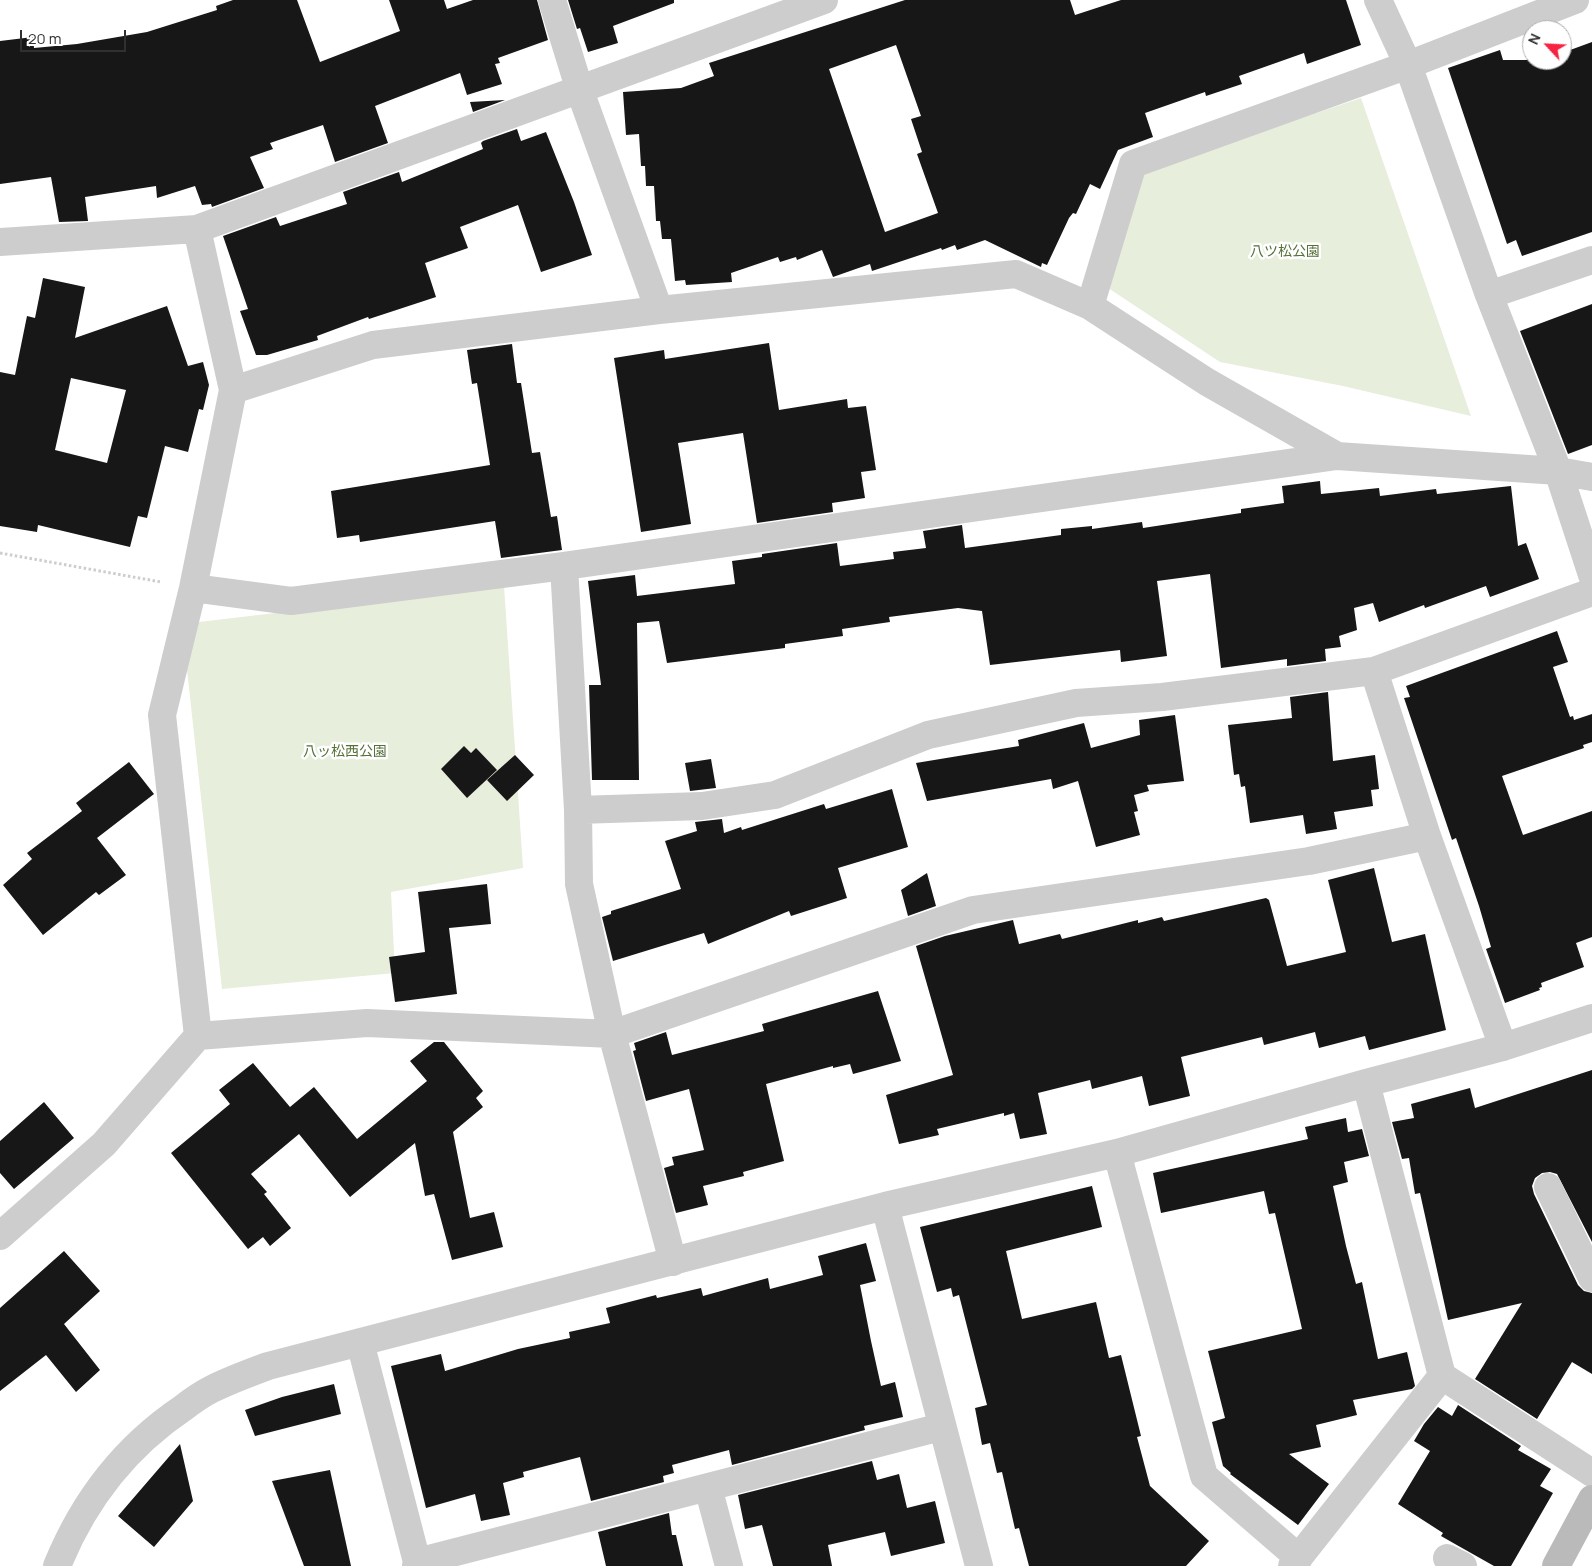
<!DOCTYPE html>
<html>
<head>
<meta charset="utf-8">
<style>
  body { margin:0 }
  #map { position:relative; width:1592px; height:1566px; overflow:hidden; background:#fff; font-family:Manrope,sans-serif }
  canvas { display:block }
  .north { position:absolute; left:1522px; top:20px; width:50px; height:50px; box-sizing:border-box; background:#fff; border:1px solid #acacac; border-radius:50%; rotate:295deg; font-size:14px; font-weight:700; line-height:20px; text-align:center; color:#303030 }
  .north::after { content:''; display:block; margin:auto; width:18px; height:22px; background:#f62341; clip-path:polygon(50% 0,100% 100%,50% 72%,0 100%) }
  .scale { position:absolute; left:20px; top:30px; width:106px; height:22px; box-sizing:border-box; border:2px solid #303030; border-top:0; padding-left:6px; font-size:15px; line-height:18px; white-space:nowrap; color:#303030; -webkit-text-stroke:4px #fff; paint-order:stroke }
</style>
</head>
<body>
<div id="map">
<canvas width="1592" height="1566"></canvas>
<div class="north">N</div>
<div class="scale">20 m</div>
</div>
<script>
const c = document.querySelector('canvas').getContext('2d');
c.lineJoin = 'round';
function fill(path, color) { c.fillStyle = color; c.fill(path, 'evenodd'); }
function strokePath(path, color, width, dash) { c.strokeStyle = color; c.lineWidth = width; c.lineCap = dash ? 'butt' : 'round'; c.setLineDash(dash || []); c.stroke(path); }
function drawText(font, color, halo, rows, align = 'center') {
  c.font = font + ' Manrope,"Noto Sans JP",sans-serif'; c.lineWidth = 5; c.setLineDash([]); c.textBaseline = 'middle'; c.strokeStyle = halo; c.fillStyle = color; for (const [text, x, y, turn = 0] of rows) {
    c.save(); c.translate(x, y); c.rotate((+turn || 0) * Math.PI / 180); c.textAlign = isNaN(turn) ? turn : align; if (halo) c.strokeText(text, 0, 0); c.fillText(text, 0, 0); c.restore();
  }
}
fill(new Path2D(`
  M1361 98 1471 416 1343 386 1220 362 1099 282 1123 178Z
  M504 586 523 868 391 892 395 973 222 989 182 624Z`), '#e7eedc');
fill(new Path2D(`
  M233 0H297L320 62 400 31 389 0H444L447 9 473 0H537L548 40 498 58 500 63 495 64 502 84 467 95 460 73 375 106 388 143 335 162 323 125 270 143 273 149 250 157 264 188 212 207 211 204 202 205 195 186 157 198 156 186 85 197 88 221 59 222 51 177 0 184V41L33 37 34 48 77 44 147 32 217 10 216 6Z
  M568 0H674V3L613 26 618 43 588 52 580 28 577 29Z
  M905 0H1070L1075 15 1121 0H1346L1361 45 1307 64 1304 53 1239 76 1242 84 1206 96 1205 92 1145 113 1153 137 1118 150 1100 189 1090 184 1076 214 1073 213 1069 218 1047 265 1042 263 1041 267 985 240 957 250 955 245 942 250 941 248 872 271 870 264 833 277 822 250 797 260 796 257 780 262 778 257 731 273 732 282 686 285 685 280 675 281 671 239H662L660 221H656L654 186H646L645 166H641L639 134 626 135 623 92 681 88 714 76 709 63ZM896 45 921 116 911 119 922 152 917 154 938 213 885 232 829 69Z
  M1592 42V232L1522 256 1516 240 1507 244 1448 68 1500 50 1503 60H1562V53Z
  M505 100 473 112 470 102Z
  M517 129 521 141 546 132 574 202 592 255 541 272 518 205 460 227 468 248 425 263 436 297 369 319 368 317 317 336 318 340 267 355H256L240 311 248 309 223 236 276 217 280 226 347 204 343 192 399 172 402 182 483 149 481 143 483 141Z
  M43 278 85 287 75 338 167 306 188 366 203 362 209 385 203 410 199 409 188 452 165 446 147 518 138 516 130 547 38 525 37 532 0 526V372L15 375 27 316 35 318ZM71 378 126 390 107 463 55 450Z
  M1592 304V445L1568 454 1520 331Z
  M769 343 779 410 847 399 848 408 866 406 876 470 861 472 865 498 832 503 833 512 757 523 743 433 678 443 691 524 641 532 614 358 664 350 665 359Z
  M512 344 517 383H521L532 453 540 452 551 517 557 516 562 550 501 558 495 521 360 542 359 535 337 538 331 491 490 465 477 383 472 384 467 350Z
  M1320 481 1321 494 1379 488 1380 496 1436 489 1437 494 1511 486 1518 546 1526 543 1539 579 1490 597 1486 586 1425 608 1424 605 1379 622 1373 603 1354 608 1357 630 1339 636 1341 647 1325 649 1326 661 1287 666V659L1221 668 1210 574 1157 581 1167 656 1121 662 1120 650 990 665 982 611 958 608 889 617 890 622 842 629 843 636 785 644V648L667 663 659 621 637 623 639 780H592L589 685H601L588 581 635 575 637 596 735 584 732 561 762 557V554L837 543 840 566 894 559 893 552 926 548 923 531 962 525 965 548 1061 535V529L1092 526V529L1142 522 1143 528 1241 513V509L1284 503 1282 486Z
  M1557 631 1568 662 1553 667 1570 717 1573 716 1574 720 1592 714V742L1583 745 1584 748 1502 776 1523 835 1592 811V937L1576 943 1584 967 1541 983 1542 987 1539 988 1540 990 1505 1003 1486 949 1491 947 1479 906 1456 838 1452 840 1404 698 1410 697 1406 686Z
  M1328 692 1333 761 1375 755 1379 789 1371 790 1373 806 1334 812 1337 829 1306 834 1303 815 1250 823 1245 786 1241 787 1239 774 1234 775 1228 725 1292 718 1290 697Z
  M1175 715 1184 781 1147 785 1149 791 1134 795 1138 811 1134 812 1140 835 1096 847 1078 781 1053 789 1051 779 927 801 916 763 1019 746 1018 740 1084 723 1091 748 1140 735 1139 720Z
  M464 746 471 753 476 748 497 770 467 798 441 769Z
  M515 755 534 775 507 801 487 780Z
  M711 759 716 788 690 791 685 763Z
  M129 762 154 794 97 838 126 875 99 895 96 892 43 935 3 885 32 859 27 853 82 811 76 803Z
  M892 789 908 847 838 868 847 898 791 916 789 911 708 944 704 933 613 961 602 917 611 914V911L681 889 665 841 697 831 695 822 722 819 724 833 741 827 742 830 824 804 826 809Z
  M1374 868 1392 942 1425 934 1446 1030 1369 1050 1365 1036 1319 1048 1315 1032 1264 1045 1262 1037 1181 1057 1190 1096 1149 1106 1142 1076 1092 1089 1090 1080 1038 1093 1047 1134 1020 1139 1014 1113 1004 1116V1113L937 1129 939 1135 899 1144 886 1095 953 1075 916 946 945 936 1013 920 1019 944 1060 934 1062 939 1138 920V923L1162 917 1164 921 1266 898 1269 900 1287 966 1346 952 1328 880Z
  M927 873 936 906 908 916 901 890Z
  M487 884 491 924 449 928 457 994 395 1002 389 957 425 952 418 892Z
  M878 991 901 1061 853 1074 850 1064 833 1068V1066L766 1084 784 1161 743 1172 744 1176 703 1186 708 1205 676 1213 664 1168 674 1165 672 1157 704 1150 689 1089 646 1101 633 1051 636 1050 634 1043 666 1032 672 1055 764 1031 762 1024Z
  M434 1042H444L483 1091 476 1098 483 1107 453 1132 470 1218 494 1212 503 1247 452 1260 434 1194 425 1196 415 1143 350 1197 299 1134 251 1174 267 1192 264 1194 291 1228 270 1246 263 1237 248 1249 171 1153 230 1104 219 1090 253 1063 290 1107 314 1087 357 1139 427 1081 410 1061Z
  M1592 1070V1242L1557 1174 1550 1172 1542 1173 1535 1178 1532 1186 1534 1194 1578 1285 1584 1291 1592 1293V1374L1572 1362 1537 1419 1475 1379 1522 1303 1448 1320 1420 1193 1415 1194 1409 1158 1402 1159 1392 1122 1414 1118 1411 1104 1470 1088 1475 1108Z
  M44 1102 74 1138 14 1189 0 1173V1141Z
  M1346 1118 1348 1132 1362 1129 1369 1156 1344 1162 1348 1182 1333 1186 1346 1246 1356 1284 1362 1282 1378 1359 1407 1352 1415 1386 1412 1389 1353 1400 1357 1415 1316 1425 1321 1447 1289 1454 1329 1484 1298 1525 1230 1474 1231 1473 1223 1466 1212 1422 1225 1418 1208 1351 1302 1329 1275 1213 1269 1214 1264 1191 1161 1213 1153 1173 1308 1139 1305 1127Z
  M1092 1186 1102 1227 1006 1251 1022 1319 1096 1302 1109 1358 1121 1355 1141 1436 1137 1437 1150 1486 1209 1541 1186 1566H1029L1019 1528 1015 1529 1002 1472 997 1473 990 1443 982 1445 975 1408 987 1405 959 1295 953 1297 951 1288 937 1292 920 1227Z
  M866 1243 876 1281 860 1285 871 1341 881 1386 895 1382 903 1417 864 1426 865 1430 732 1465 729 1450 672 1465 674 1473 663 1476 664 1482 591 1501 580 1457 523 1472 524 1477 503 1483 510 1515 481 1521 475 1494 426 1508 391 1366 441 1354 445 1371 518 1349 570 1338 569 1332 610 1323 606 1308 656 1295 657 1298 701 1288 703 1296 768 1278 770 1289 823 1275 818 1256Z
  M64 1251 100 1291 64 1324 100 1370 76 1392 46 1355 0 1391V1308Z
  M334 1384 341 1414 255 1436 245 1410 282 1397Z
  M1458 1405 1521 1446 1518 1450 1551 1469 1540 1486 1553 1493 1511 1566H1494L1455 1544 1441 1536 1443 1533 1398 1504 1430 1451 1414 1441 1424 1424 1438 1407 1452 1416Z
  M180 1444 193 1501 154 1547 118 1516Z
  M872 1461 877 1480 899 1474 907 1508 935 1501 945 1543 891 1556 885 1532 828 1545 832 1566H773L762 1525 745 1529 738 1495Z
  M330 1470 351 1566H304L272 1481Z
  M669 1513 672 1535H676L683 1566H606L598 1532Z`), '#171717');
strokePath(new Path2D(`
  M0 553 161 582`), '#cdcdcd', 3, [2.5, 2.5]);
strokePath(new Path2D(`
  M552 0 580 91 659 310
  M1378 0 1408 65 1489 295 1558 471 1592 575
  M197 229 233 390 193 588 162 715 198 1036
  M0 242 197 229 824 0
  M1489 295 1592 260
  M1090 306 1133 164 1408 65 1575 0
  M233 390 373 345 659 310 1016 274 1090 306 1207 382 1337 456
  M564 566 578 810 579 884 612 1034 673 1262
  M193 588 291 601 564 566 1337 456 1558 471 1592 477
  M1374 671 1427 836 1503 1047
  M578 810 702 806 775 795 928 735 1076 703 1162 697 1374 671 1592 592
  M1366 1083 1442 1376 1592 1473
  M1117 1153 1204 1476 1299 1558
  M1548 1187 1592 1278
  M885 1206 979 1566
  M0 1236 104 1144 198 1036 367 1023 612 1034 973 910 1309 861 1427 836
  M360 1342 417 1562 416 1566
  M708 1487 729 1566
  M1447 1558 1463 1566
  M417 1562 941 1427
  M57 1566C83 1502 125 1447 183 1408 192 1401 202 1394 212 1389 230 1380 249 1373 268 1366L885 1206 1117 1153 1366 1083 1503 1047 1592 1018
  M1292 1566 1442 1376`), '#cdcdcd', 28);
strokePath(new Path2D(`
  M1556 1566 1592 1499`), '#bababa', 28);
drawText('14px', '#567038', '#fff', [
  ["八ツ松公園",1285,252],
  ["八ッ松西公園",345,752]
]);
</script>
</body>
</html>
